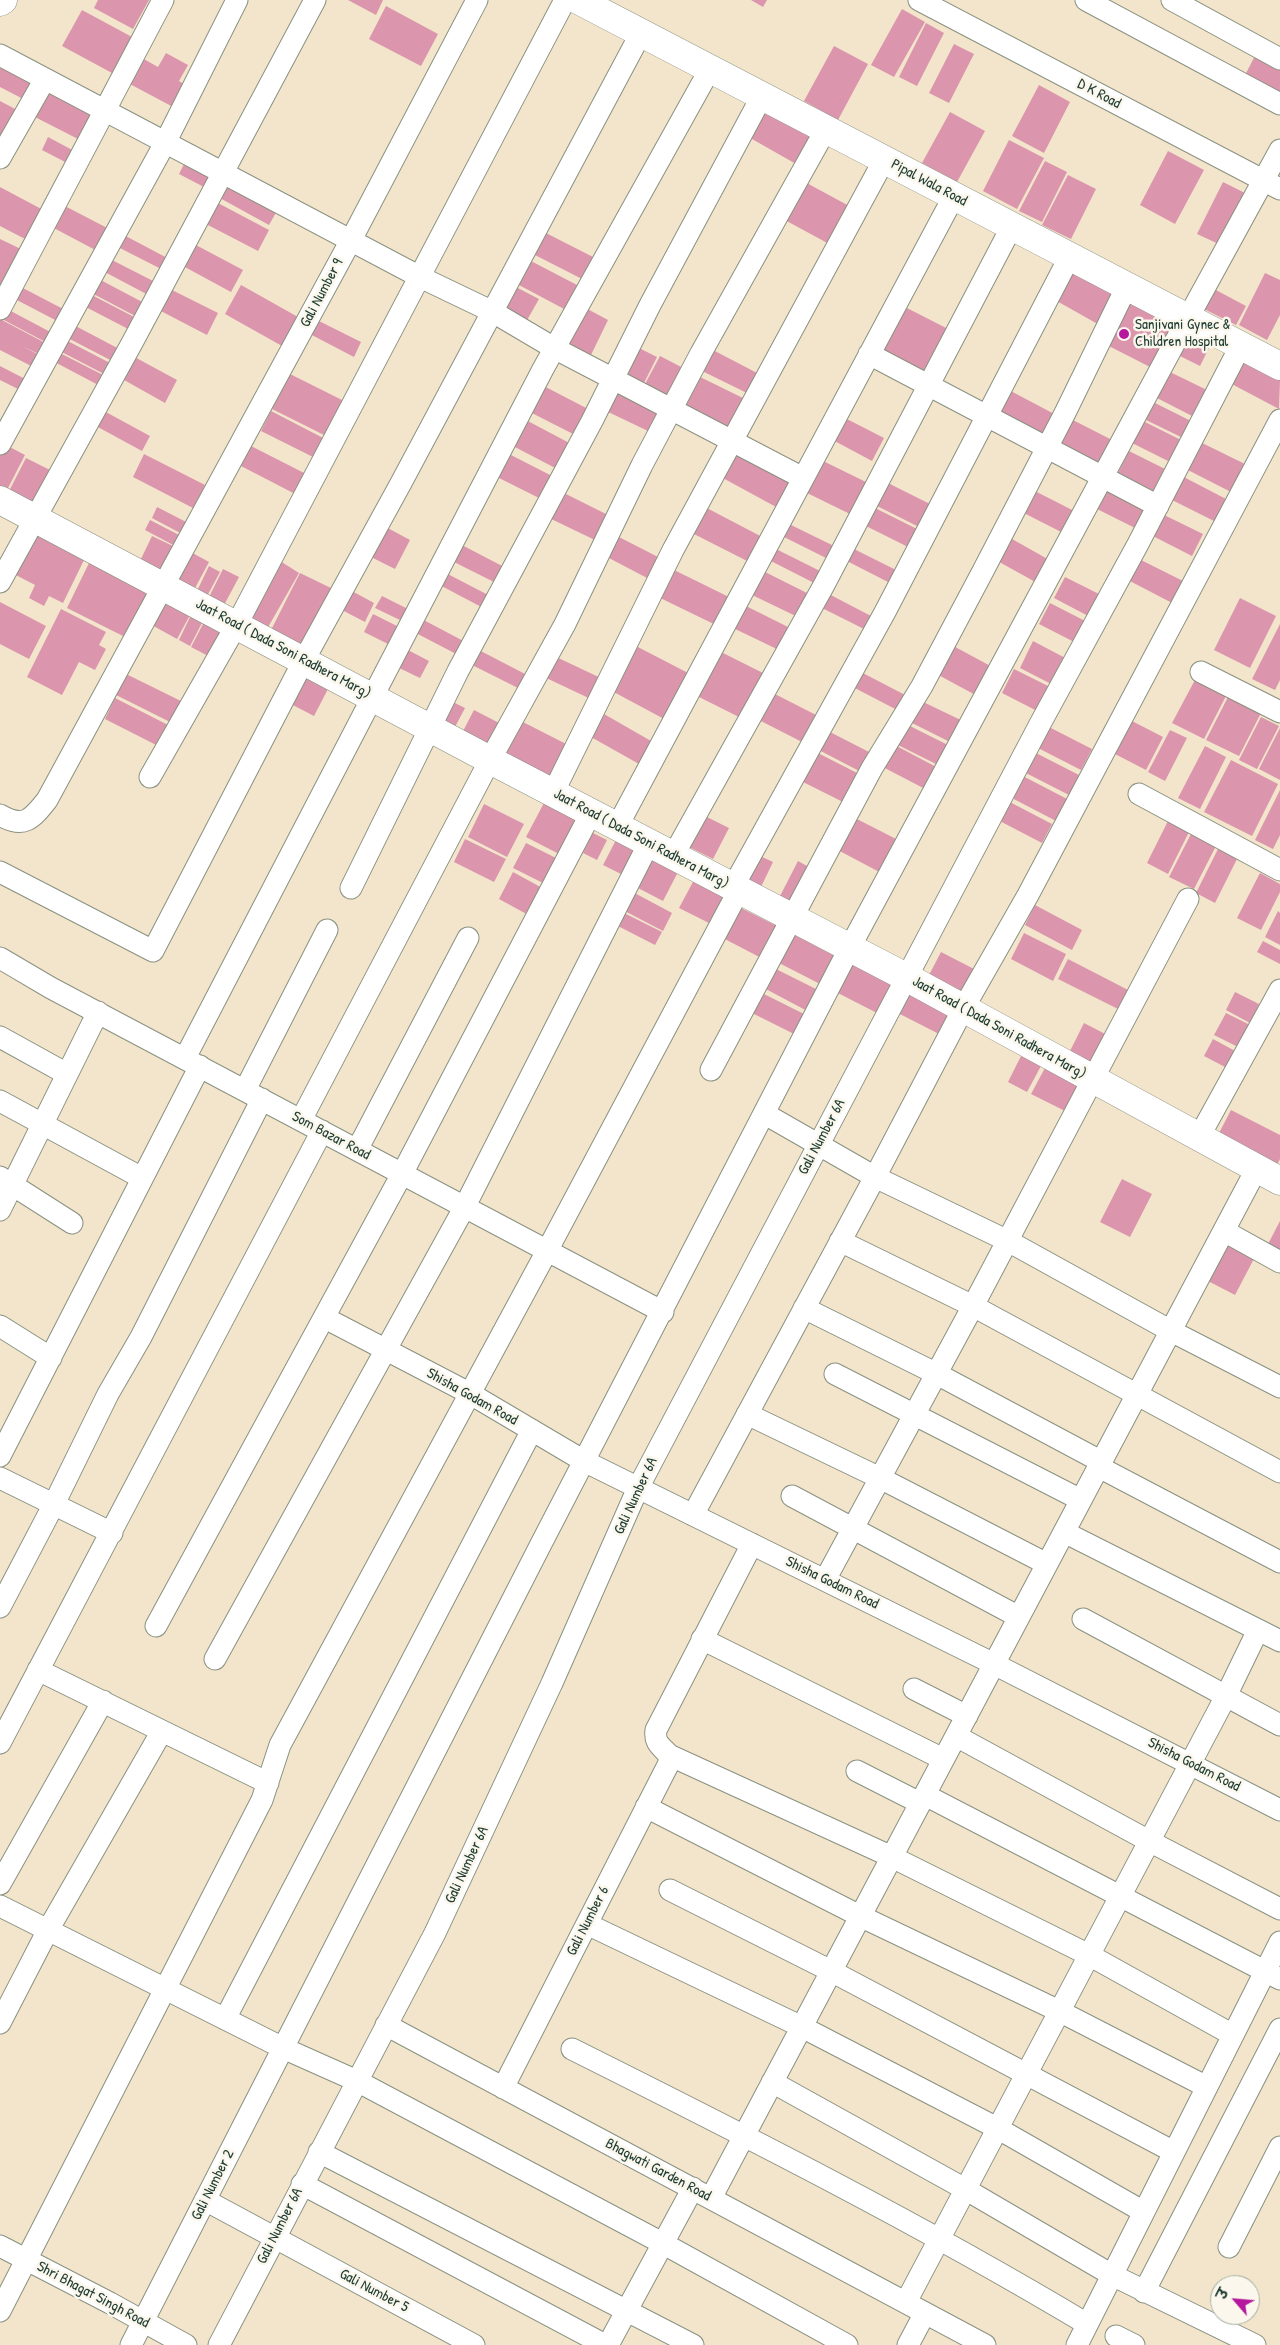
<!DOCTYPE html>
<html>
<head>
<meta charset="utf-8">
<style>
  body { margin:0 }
  #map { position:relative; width:1280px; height:2345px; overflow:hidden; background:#f3e5cb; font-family:"Patrick Hand","Playpen Sans Deva",sans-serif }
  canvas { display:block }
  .north { position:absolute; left:1210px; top:2275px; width:50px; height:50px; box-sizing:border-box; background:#fbf7ec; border:1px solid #a3ada2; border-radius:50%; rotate:297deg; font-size:14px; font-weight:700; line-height:20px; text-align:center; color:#1f3d34 }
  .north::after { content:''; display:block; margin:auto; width:18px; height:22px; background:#b5179e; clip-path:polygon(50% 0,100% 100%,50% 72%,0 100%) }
</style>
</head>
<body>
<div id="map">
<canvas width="1280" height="2345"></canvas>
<div class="north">उ</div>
</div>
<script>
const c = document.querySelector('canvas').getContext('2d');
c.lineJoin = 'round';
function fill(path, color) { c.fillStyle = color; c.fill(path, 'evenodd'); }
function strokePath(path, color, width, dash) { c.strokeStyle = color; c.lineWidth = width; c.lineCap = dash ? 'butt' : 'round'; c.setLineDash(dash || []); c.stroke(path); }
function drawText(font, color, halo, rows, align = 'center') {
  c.font = font + ' "Patrick Hand",sans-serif'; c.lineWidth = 5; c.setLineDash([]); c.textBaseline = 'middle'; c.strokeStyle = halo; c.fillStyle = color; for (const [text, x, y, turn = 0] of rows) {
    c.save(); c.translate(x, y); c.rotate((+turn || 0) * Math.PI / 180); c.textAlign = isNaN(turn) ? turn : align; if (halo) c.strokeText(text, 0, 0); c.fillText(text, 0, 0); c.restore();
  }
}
fill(new Path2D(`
  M98 0H149L133 29 94 8Z
  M348 0H383L376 15Z
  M751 0H767L763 7Z
  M386 6 438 34 421 66 369 39Z
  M902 9 925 22 894 77 871 65Z
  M82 10 132 37 112 73 62 46Z
  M926 23 944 33 917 86 899 77Z
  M954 44 974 54 949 103 929 93Z
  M834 46 868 64 838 120 804 101Z
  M1257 52 1280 64V96L1244 77Z
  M166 53 188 65 179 81 187 86 175 108 128 83 142 58 158 67Z
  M0 62 40 83 29 102 0 87Z
  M1039 85 1070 102 1044 153 1012 136Z
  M45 88 92 112 78 139 31 115Z
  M0 101 19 111 0 143Z
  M763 103 815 132 796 164 745 135Z
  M950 112 985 131 957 182 922 163Z
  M48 137 76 152 69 164 42 150Z
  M1009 140 1044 158 1017 209 983 191Z
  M1168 151 1204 170 1175 224 1140 205Z
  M186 160 212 174 204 187 179 174Z
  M1045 161 1067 172 1042 222 1019 211Z
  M1068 175 1096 189 1071 239 1042 225Z
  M227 181 278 209 269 225 218 197Z
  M803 181 851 207 831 245 783 219Z
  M1223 182 1249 195 1223 246 1197 234Z
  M0 187 47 212 29 241 0 226Z
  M216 202 269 230 258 251 206 224Z
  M61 204 113 231 101 253 50 226Z
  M544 232 595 258 584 280 533 254Z
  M120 233 171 260 165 271 114 245Z
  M0 239 25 251 5 288 0 286Z
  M194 244 243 270 231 292 183 266Z
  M108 258 159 284 152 297 101 270Z
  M529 260 579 286 566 310 517 284Z
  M1075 264 1123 290 1103 327 1055 300Z
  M1265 273 1280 280V315L1267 340 1239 325Z
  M93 276 146 304 139 318 86 290Z
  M241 285 298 317 282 346 225 314Z
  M512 285 539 299 526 322 500 309Z
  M19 286 67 311 61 323 13 298Z
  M168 288 218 313 207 335 157 309Z
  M1214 289 1246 306 1236 325 1204 309Z
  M1127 291 1178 317 1152 368 1101 342Z
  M86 292 138 319 132 331 80 304Z
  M582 306 608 320 590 357 563 344Z
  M905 307 952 331 930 374 883 350Z
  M7 309 56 335 51 345 2 319Z
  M0 319 51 346 45 357 22 346 45 358 39 370 0 350Z
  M315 319 361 342 354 357 308 333Z
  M68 322 123 351 116 363 62 335Z
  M1192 329 1213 340 1200 366 1178 355Z
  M60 337 112 364 106 375 54 348Z
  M633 345 657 357 644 383 620 371Z
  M711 349 759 374 749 394 700 370Z
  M54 350 107 377 102 387 49 359Z
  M129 354 177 380 165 403 117 376Z
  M660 356 687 370 673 398 645 384Z
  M1237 359 1280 380 1279 409 1226 381Z
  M0 366 31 382 26 393 0 380Z
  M1170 372 1209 391 1196 418 1157 398Z
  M290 374 350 404 332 439 272 409Z
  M696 375 745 399 730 429 681 405Z
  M538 383 590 410 577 436 524 409Z
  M613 386 659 409 648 431 602 409Z
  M1007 389 1058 416 1047 438 996 411Z
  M1153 402 1195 423 1187 440 1144 419Z
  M104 411 150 436 142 451 96 426Z
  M271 411 329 441 319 460 261 431Z
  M841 416 884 438 872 461 829 438Z
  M1065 416 1114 441 1102 464 1054 440Z
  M524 419 575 446 561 471 511 445Z
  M1141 420 1185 442 1174 464 1130 442Z
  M1196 440 1245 464 1231 492 1182 467Z
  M2 443 25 455 6 492 0 488V448Z
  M251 446 312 477 301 497 241 466Z
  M1129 451 1171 472 1160 494 1118 473Z
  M507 453 554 477 543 500 495 476Z
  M733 453 791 484 778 508 721 477Z
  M144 454 205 485 193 508 133 477Z
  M26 458 54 472 36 508 8 493Z
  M817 458 870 484 854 516 801 490Z
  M1178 474 1226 499 1214 521 1166 497Z
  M880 479 932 505 921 528 869 502Z
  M1107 486 1151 508 1139 530 1095 508Z
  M1027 487 1080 514 1069 536 1016 509Z
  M558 490 612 517 599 542 545 516Z
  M867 504 919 530 910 548 858 522Z
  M701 505 766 539 753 564 688 531Z
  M157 507 190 524 184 535 152 518Z
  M1158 512 1203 534 1192 556 1147 533Z
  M150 520 183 537 177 547 145 530Z
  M789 524 840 549 834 562 782 536Z
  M384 526 410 540 395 569 369 556Z
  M32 533 84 560 63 603 49 596 44 606 29 598 35 585 12 573Z
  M615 535 662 559 651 580 605 556Z
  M1005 535 1051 561 1039 584 992 558Z
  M152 536 175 547 163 572 140 561Z
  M458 543 506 568 498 584 450 560Z
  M848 546 896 570 890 583 841 558Z
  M772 547 826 574 820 586 767 559Z
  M189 551 209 562 194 590 174 580Z
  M1137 558 1187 583 1176 605 1126 579Z
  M277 559 299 573 267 629 244 616Z
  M90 561 154 593 131 640 67 608Z
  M209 566 220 572 206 598 196 593Z
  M668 567 733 599 720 627 654 595Z
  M223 569 239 577 223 607 208 599Z
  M440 570 494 598 487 610 434 582Z
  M761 570 813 596 802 619 750 594Z
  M300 573 333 589 304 647 271 630Z
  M1065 577 1103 596 1092 618 1054 598Z
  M350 590 374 603 365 622 340 609Z
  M823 591 871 616 864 629 816 605Z
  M382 596 408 609 402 621 375 608Z
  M1240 598 1276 616 1250 668 1214 650Z
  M163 600 190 615 177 639 150 624Z
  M0 602 46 626 29 659 0 644Z
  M1050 603 1091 624 1080 645 1039 624Z
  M742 604 794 630 783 652 731 627Z
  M61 609 106 632 99 645 106 649 95 670 79 662 62 695 27 677Z
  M373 614 397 626 388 644 364 632Z
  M191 615 203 621 190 646 179 640Z
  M418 617 469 644 462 657 412 631Z
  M204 622 228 633 214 659 191 647Z
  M1280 624V680L1275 690 1252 679Z
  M1033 641 1071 661 1057 687 1020 668Z
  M946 642 996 669 981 698 931 671Z
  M634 645 690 674 666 720 610 690Z
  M473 647 527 675 520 689 466 662Z
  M404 648 429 661 420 678 395 666Z
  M715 649 767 675 745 720 693 694Z
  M552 655 605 680 595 701 542 676Z
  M1014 669 1056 690 1043 714 1002 693Z
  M857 670 909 697 901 712 849 685Z
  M122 672 185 703 174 724 112 693Z
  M302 673 329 687 314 716 287 702Z
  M1196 678 1227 694 1204 739 1172 723Z
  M769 691 820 717 806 744 755 718Z
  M1229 695 1262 711 1239 756 1206 740Z
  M115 698 172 727 162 748 105 719Z
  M447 699 465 708 455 727 437 718Z
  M919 700 967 723 956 745 908 721Z
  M474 710 501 724 489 747 462 733Z
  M604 714 651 741 639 764 591 737Z
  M1261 717 1279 726 1257 769 1239 760Z
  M519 720 572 747 555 781 502 753Z
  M1132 721 1163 737 1146 770 1115 754Z
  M906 724 952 747 942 767 896 744Z
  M1047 726 1092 749 1081 770 1036 747Z
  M1280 728V780L1259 769Z
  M824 729 873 754 863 773 815 748Z
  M1170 730 1187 738 1165 781 1148 772Z
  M889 742 940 769 929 791 877 764Z
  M1205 746 1226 757 1200 809 1178 798Z
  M810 749 863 776 849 805 795 778Z
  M1032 751 1079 775 1069 795 1022 771Z
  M1231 760 1278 784 1252 836 1204 812Z
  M1019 774 1069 800 1058 822 1008 796Z
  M1280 790V835L1273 849 1255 840Z
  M1004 799 1052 824 1042 843 994 818Z
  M545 801 578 818 559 854 526 837Z
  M484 804 524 824 507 857 468 837Z
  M699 813 729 828 713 859 683 844Z
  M851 816 902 842 885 875 834 848Z
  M1169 819 1190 830 1168 874 1147 863Z
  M1193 830 1218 842 1194 889 1169 877Z
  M593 833 607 840 597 860 583 853Z
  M465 839 506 859 494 882 454 862Z
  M616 840 642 853 629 878 603 865Z
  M526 843 560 860 547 885 513 868Z
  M1220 845 1239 855 1215 903 1196 893Z
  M758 855 773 862 760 889 744 881Z
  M652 859 678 872 663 901 638 888Z
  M798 861 816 871 798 907 779 898Z
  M513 872 546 890 532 917 499 899Z
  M1260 873 1280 884V892L1261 930 1237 918Z
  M694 880 727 897 713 925 679 908Z
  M629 890 672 913 663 931 619 908Z
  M735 905 783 929 767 961 719 936Z
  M1035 905 1082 930 1072 950 1025 925Z
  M620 911 662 932 655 945 614 924Z
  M1278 911 1280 913V945L1265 937Z
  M1024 933 1066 954 1053 981 1011 959Z
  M793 934 839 958 824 986 779 963Z
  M1263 941 1280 950V964L1257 952Z
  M941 952 974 969 961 994 928 977Z
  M847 959 893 982 877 1013 832 990Z
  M1068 959 1132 992 1122 1011 1058 979Z
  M772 967 822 992 811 1013 762 987Z
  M904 989 954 1014 943 1036 894 1011Z
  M758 991 810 1017 800 1037 748 1011Z
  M1235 992 1259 1004 1250 1023 1226 1010Z
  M1226 1013 1252 1026 1240 1048 1214 1035Z
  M1084 1023 1111 1037 1096 1067 1069 1053Z
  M1213 1039 1237 1052 1229 1069 1204 1056Z
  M1021 1056 1041 1066 1027 1092 1008 1082Z
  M1046 1066 1083 1085 1069 1113 1031 1094Z
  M1231 1110 1280 1135V1159L1276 1167 1217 1137Z
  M1122 1179 1152 1194 1130 1237 1100 1222Z
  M1280 1221V1253L1267 1246Z
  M1230 1239 1257 1253 1235 1295 1208 1281Z`), '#db95ac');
const street = new Path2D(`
  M919 0 1280 189
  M1086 0 1280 104
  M1172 0 1280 59
  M0 55 420 277 493 312 554 348 803 478
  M0 158 45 79
  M0 309 163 0
  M869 354 1158 506
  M0 444 165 143 237 0
  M0 582 132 343 315 0
  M1201 672 1280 712
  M150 777 237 624 565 0
  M553 793 673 550 884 160
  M1139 794 1280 870
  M0 815C24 829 32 819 47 800L351 240 477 0
  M617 827 954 196
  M673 856 824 585 1012 226
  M0 872 153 951 304 660 401 483 641 33
  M733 887 885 612 1070 256
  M351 888 458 671 592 421 650 305 762 96
  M0 958 51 988 663 1312
  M0 1037 67 1074
  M185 1058 543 369 710 69
  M711 1070 872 768 922 686 983 571 1065 413 1127 286
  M245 1090 327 930
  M0 1101 142 1178
  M765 1114 875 1177 1008 1241 1171 1331 1280 1387
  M301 1120 490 760 565 624 642 465 701 353 826 129
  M1199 1137 1280 990
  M357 1150 468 938
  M0 1177 72 1223
  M0 1210 98 1012
  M1224 1231 1280 1262
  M840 1241 973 1306 1280 1472
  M804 1308 937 1374 1102 1462
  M325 1318 469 1393 584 1461 994 1664 1280 1810
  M0 1326 51 1358
  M835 1374 1081 1500
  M747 1414 880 1478 1047 1564
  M0 1456 200 1066
  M1099 1467 1280 1562
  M0 1478 112 1533
  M792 1496 1019 1617
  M693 1515 875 1177 963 1009 1028 895 1280 420
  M1064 1532 1280 1641
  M752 1544 656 1730C654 1743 661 1746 669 1755L892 1857 1089 1955 1233 2035
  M825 1580 973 1306 1188 899
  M0 1607 54 1504 108 1394 141 1337 262 1099
  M1083 1619 1280 1725
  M156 1626 402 1174 591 813
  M702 1639 943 1759
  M215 1659 464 1208 649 843
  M38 1670 268 1783
  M914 1689 967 1716
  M956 1736 1149 1841 1280 1909
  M0 1743 322 1131
  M857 1771 920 1803
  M925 1795 1280 1979
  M646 1807 860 1916 1059 2011 1207 2087
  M0 1884 103 1701
  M670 1890 831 1971 1174 2152
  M0 1906 283 2048 357 2081 664 2244 847 2345
  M587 1924 802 2027 997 2128 1144 2212
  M225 2019 532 1430
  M0 2023 48 1930 162 1731
  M386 2025 985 2345
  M572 2049C746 2136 920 2224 1087 2324
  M772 2082 965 2189 1112 2275 1255 2345
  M503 2088 669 1763V1755
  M319 2152 693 2345
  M302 2184 605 2345
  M711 2198 1257 1168
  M205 2200 474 2345
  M0 2246 110 2303 186 2345
  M1229 2247 1280 2147
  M1144 2292 1280 2029
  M906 2302 1226 1696 1258 1630
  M0 2311 262 1800 280 1745 547 1251 739 890
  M1116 2336 1134 2345
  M131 2345 541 1544 849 949 1188 318 1280 150
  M219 2345 435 1933 552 1683 638 1488 1040 724 1138 544 1241 345
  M608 2345 693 2188
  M908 2345 925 2313
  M1077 2345 1280 1942`);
const secondary = new Path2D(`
  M578 0 1280 366
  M0 2 3 0
  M0 500 490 760 906 977 1280 1181`);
strokePath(street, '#899180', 23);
strokePath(secondary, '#899180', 29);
strokePath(street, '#fff', 21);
strokePath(secondary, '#fff', 28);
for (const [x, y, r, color] of [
  [1124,334,6,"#b5179e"]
]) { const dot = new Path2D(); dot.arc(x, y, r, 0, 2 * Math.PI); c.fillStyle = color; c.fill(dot); strokePath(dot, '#fbf7ec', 2); }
drawText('15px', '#1f3d34', '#fbf7ec', [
  ["D K Road",1099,94,28],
  ["Pipal Wala Road",929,183,28],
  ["Gali Number 9",322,293,-62],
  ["Jaat Road ( Dada Soni Radhera Marg)",283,649,28],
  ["Jaat Road ( Dada Soni Radhera Marg)",641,839,28],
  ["Jaat Road ( Dada Soni Radhera Marg)",999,1028,29],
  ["Som Bazar Road",331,1136,28],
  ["Gali Number 6A",822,1137,-62],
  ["Shisha Godam Road",472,1397,29],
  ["Gali Number 6A",636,1496,-65],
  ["Shisha Godam Road",832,1583,26],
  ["Shisha Godam Road",1194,1765,27],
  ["Gali Number 6A",467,1865,-65],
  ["Gali Number 6",588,1921,-63],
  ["Bhagwati Garden Road",658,2170,28],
  ["Gali Number 2",213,2185,-63],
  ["Gali Number 6A",280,2226,-63],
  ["Gali Number 5",374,2291,28],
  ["Shri Bhagat Singh Road",93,2295,28]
]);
drawText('15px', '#1f3d34', '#fbf7ec', [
  ["Sanjivani Gynec &",1135,325],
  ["Children Hospital",1135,342]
], 'left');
</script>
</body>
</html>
